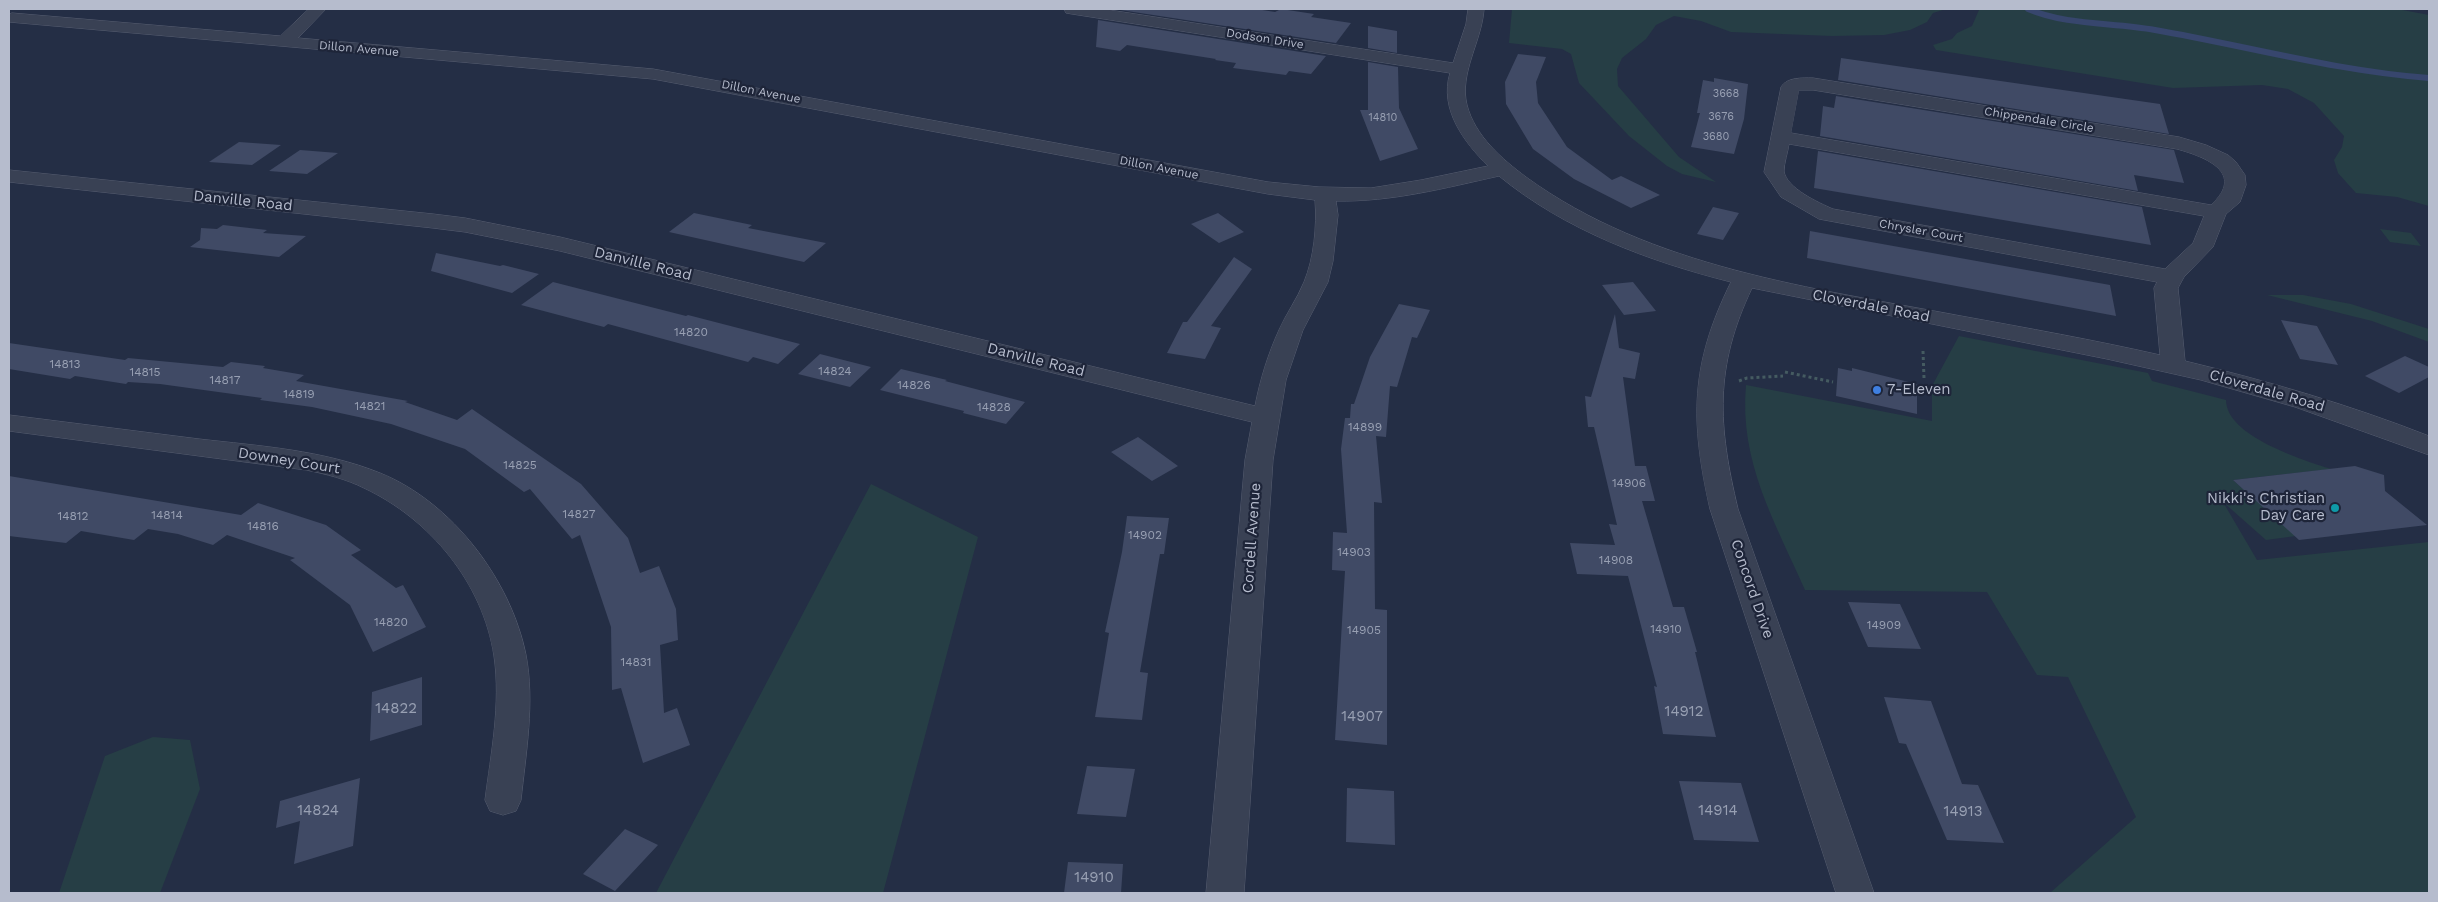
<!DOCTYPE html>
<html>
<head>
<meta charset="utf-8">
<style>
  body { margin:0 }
  #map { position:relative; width:2438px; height:902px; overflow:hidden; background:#242e45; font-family:"Work Sans",sans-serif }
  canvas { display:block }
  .frame { position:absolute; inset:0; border:10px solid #b6bccd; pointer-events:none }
</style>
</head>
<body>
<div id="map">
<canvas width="2438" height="902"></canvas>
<div class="frame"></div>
</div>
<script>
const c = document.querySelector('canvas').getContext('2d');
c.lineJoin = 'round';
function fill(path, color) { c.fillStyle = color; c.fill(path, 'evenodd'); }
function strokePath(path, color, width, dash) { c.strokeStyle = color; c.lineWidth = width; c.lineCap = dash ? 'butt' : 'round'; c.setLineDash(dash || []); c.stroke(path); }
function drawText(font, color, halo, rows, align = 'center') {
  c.font = font + ' "Work Sans",sans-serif'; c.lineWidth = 4.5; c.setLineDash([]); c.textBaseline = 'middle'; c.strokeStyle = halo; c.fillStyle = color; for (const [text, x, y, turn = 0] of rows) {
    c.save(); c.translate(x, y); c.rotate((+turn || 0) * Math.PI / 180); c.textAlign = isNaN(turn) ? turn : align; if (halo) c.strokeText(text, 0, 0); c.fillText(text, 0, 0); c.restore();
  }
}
fill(new Path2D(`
  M1512 9H1946L1933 13 1927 22 1910 30 1884 35 1832 36 1731 32 1701 21 1674 16 1656 25 1646 39 1622 58 1617 69 1618 86 1679 157 1716 182 1682 174 1667 166 1629 136 1579 83 1571 54 1562 49 1509 43Z
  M1973 9H2397L2429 15V206L2397 197 2356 193 2338 173 2334 160 2342 147 2344 136 2314 103 2288 89 2262 85 2173 88 1936 50 1933 45 1952 39 1957 33 1972 26 1979 10Z
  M2380 229 2411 233 2421 246 2390 242Z
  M2267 295H2303L2351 304 2429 329V342L2372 321Z
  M1959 336 2148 373 2152 381 2226 400C2226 436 2303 460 2331 469L2233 480 2296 536 2266 540 2223 502 2257 560 2429 542V893L2051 892 2136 817 2068 677 2037 675 1987 592 1805 590C1775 522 1739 462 1746 385L1932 421V386Z
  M871 484 978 537 883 893H656Z
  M153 737 190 740 200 789 160 893H59L105 756Z`), '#263e45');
strokePath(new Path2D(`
  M2028 9C2068 26 2113 22 2155 30 2247 46 2336 71 2429 78`), '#37466d', 6);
fill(new Path2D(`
  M1114 9H1256L1275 12 1281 9 1314 14 1311 17 1351 23 1336 43Z
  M1098 20 1326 56 1311 74 1289 71 1286 75 1233 68 1236 63 1215 60 1216 59 1127 45 1120 51 1096 47Z
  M1368 26 1397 31V53L1368 48Z
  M1518 54 1546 57 1536 82 1538 103 1567 147 1612 180 1621 176 1660 195 1631 208 1574 179 1533 149 1506 104 1505 82Z
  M1841 58 2160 104 2169 134 1838 80Z
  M1368 62 1398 67 1399 108 1418 149 1380 161 1360 110H1368Z
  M1714 78 1748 84 1744 119 1734 154 1691 147 1700 113H1697L1703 80 1714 82Z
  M1836 96 2174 150 2184 183 2134 175 2138 191 1820 136 1823 106 1834 108Z
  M239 142 281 145 252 165 209 162Z
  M300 150 338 153 307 174 269 171Z
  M1818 151 2142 207 2151 245 1814 188Z
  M1713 207 1739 213 1723 240 1697 234Z
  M694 213 752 225 748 228 826 243 804 262 669 232Z
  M1218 213 1244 232 1219 243 1191 224Z
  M223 225 267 230 263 233 306 236 279 257 190 247 200 240 201 228 217 229Z
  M1810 231 2110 285 2116 316 1807 258Z
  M436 253 500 266 503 265 539 274 512 293 431 271Z
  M1234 257 1252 269 1211 326 1221 328 1205 359 1167 353 1183 322H1187Z
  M553 282 686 316 688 315 800 344 778 364 753 357 748 362 608 324 604 327 521 305Z
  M1633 282 1656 311 1624 315 1602 285Z
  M1399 304 1430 310 1417 338 1412 337 1397 387 1390 386 1386 437 1376 436 1382 503 1374 502 1375 609 1387 610V745L1335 740 1345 571 1332 570 1333 532 1347 533 1341 449 1345 418H1350L1351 404H1354L1370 357Z
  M1615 314 1619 348 1640 353 1635 379 1623 377 1635 466H1646L1655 501H1642L1673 607H1684L1697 652H1695L1716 737 1663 734 1654 686 1657 687 1628 576 1577 574 1570 543 1615 545 1609 524 1617 525 1594 427H1588L1585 396 1591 397Z
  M2281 320 2317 326 2338 365 2300 359Z
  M9 343 125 360 128 358 223 367 231 362 265 366 263 368 304 375 296 381 408 401 405 402 457 420 472 409 581 484 628 538 640 573 659 566 676 609 678 640 660 645 664 713 677 708 690 745 643 763 621 688 612 690 611 627 580 535 572 539 530 489 524 492 465 449 391 424 312 407 260 400 262 398 160 384 128 382 126 384 75 376 70 379 9 369Z
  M820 354 871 367 850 387 798 374Z
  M2405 356 2429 367V377L2399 393 2365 376Z
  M1838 368 1852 371V368L1917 384V414L1836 396Z
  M901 369 947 380 945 381 1025 402 1006 424 963 413 964 411 880 390Z
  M1138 437 1178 466 1152 481 1111 452Z
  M2355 466 2384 475 2385 491 2427 525 2299 540 2233 480Z
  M9 476 241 515 258 503 326 525 361 550 351 555 396 588 403 585 426 627 373 652 350 605 290 560 295 558 227 535 213 545 178 534 148 529 134 540 81 531 66 543 9 536Z
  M1127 516 1169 518 1164 554H1160L1140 672 1148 673 1142 720 1095 717 1109 633 1105 632 1122 552Z
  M1848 602 1900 604 1921 649 1868 647Z
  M422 677V725L370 741 372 692Z
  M1884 697 1931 701 1962 784 1978 785 2004 843 1947 840 1906 744 1899 743Z
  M1087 766 1135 769 1126 817 1077 814Z
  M360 778 353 846 294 864 300 821 276 828 280 801Z
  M1679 781 1741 783 1759 842 1694 840Z
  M1347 788 1394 791 1395 845 1346 842Z
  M625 829 658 845 615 891 583 874Z
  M1068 862 1123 864 1121 893H1064Z`), '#404a65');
const minor = new Path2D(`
  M309 9H326L298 38 653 69 1268 182 1319 187 1371 188 1421 180 1488 166C1464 142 1439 109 1450 73L1072 14 1066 13 1064 9H1103L1453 63 1466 24 1468 9H1484C1482 41 1459 73 1467 105 1475 136 1502 159 1526 177 1651 268 1813 288 1961 316 2027 328 2094 340 2160 355L2154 288 2157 282 1819 219 1781 197 1764 172 1781 87C1787 77 1802 78 1813 78L2179 137 2206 145 2228 155 2236 162 2245 175 2246 185 2240 202 2226 214 2213 247 2184 277 2178 288 2185 361C2268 381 2350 405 2429 436V455L2295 407 2201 380 2107 359 1752 288C1714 368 1718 425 1738 509L1874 893H1836L1710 509C1690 420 1690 365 1731 282 1648 261 1565 230 1499 176 1445 188 1392 202 1336 201L1338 215 1333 261 1328 282 1303 330 1286 380 1273 460 1244 893H1206L1245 460 1252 422 560 251 465 232 433 228 9 182V170L433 214 465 218 560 237 1255 406C1260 380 1268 354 1279 330 1286 314 1297 299 1304 282 1314 258 1317 226 1315 200L1268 194 653 79 9 22V14L12 13 280 36ZM1799 90H1813L2177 149C2206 157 2246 173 2211 205L1791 133ZM1789 144 2204 216 2193 243 2165 269 1833 209C1819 203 1786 188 1784 171 1784 163 1788 152 1789 144Z
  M9 415C72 423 136 431 199 439 260 446 323 450 380 473 452 502 511 580 526 655 535 702 526 753 521 800L516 811 503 815 490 811 485 800C491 753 501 704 494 656 483 583 430 519 364 488 346 479 326 474 306 470L9 431Z`);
strokePath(minor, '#575e71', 1);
strokePath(new Path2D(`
  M1923 351 1924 378
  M1785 372 1833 382
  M1739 381 1747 378 1783 376`), '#455b61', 3, [3, 3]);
fill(minor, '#394154');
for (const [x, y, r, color] of [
  [1877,390,5,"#3f7fe0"],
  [2335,508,5,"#0f9aa8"]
]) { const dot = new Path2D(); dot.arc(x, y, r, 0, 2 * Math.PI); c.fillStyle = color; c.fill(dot); strokePath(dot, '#1e2539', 2); }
drawText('11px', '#98a0b3', null, [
  ["3668",1726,94],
  ["3676",1721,117],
  ["14810",1383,118],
  ["3680",1716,137]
]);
drawText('12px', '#b6bccd', '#1e2539', [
  ["Dodson Drive",1265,39,9],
  ["Dillon Avenue",359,49,5],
  ["Dillon Avenue",761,92,11],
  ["Chippendale Circle",2039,120,9],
  ["Dillon Avenue",1159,168,11],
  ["Chrysler Court",1921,231,10]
]);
drawText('12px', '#98a0b3', null, [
  ["14820",691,332],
  ["14813",65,364],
  ["14824",835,371],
  ["14815",145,372],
  ["14817",225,380],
  ["14826",914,385],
  ["14819",299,394],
  ["14821",370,406],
  ["14828",994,407],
  ["14899",1365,427],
  ["14825",520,465],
  ["14906",1629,483],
  ["14827",579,514],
  ["14814",167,515],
  ["14812",73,516],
  ["14816",263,526],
  ["14902",1145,535],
  ["14903",1354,552],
  ["14908",1616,560],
  ["14820",391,622],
  ["14909",1884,625],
  ["14910",1666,629],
  ["14905",1364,630],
  ["14831",636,662]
]);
drawText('15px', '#b6bccd', '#1e2539', [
  ["Danville Road",243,201,6],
  ["Danville Road",643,264,14],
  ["Cloverdale Road",1871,306,11],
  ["Danville Road",1036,360,14],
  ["Cloverdale Road",2267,391,16],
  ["Downey Court",289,461,9],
  ["Cordell Avenue",1252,538,-86],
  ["Concord Drive",1752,589,71]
]);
drawText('15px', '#b6bccd', '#1e2539', [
  ["7-Eleven",1887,390],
  ["Nikki's Christian",2325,499,"right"],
  ["Day Care",2325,516,"right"]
], 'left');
drawText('15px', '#98a0b3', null, [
  ["14822",396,709],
  ["14912",1684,712],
  ["14907",1362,717],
  ["14824",318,811],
  ["14914",1718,811],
  ["14913",1963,812],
  ["14910",1094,878]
]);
</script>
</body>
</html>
